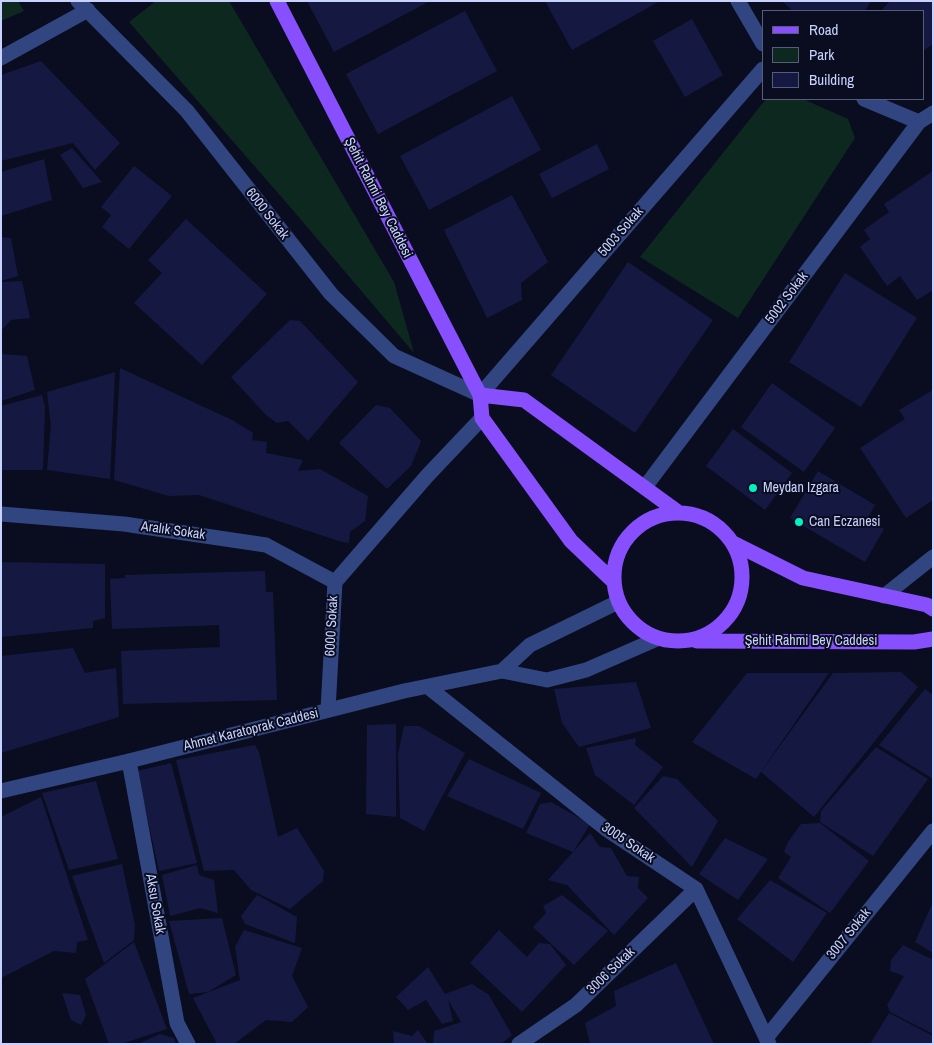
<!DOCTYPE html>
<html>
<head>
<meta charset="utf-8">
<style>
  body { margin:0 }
  #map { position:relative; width:934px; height:1045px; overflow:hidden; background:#0a0d1f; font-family:"Archivo Narrow",sans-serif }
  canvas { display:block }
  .frame { position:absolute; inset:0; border:2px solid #c8d2ff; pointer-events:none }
  .legend { position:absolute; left:762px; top:10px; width:162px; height:90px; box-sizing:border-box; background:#0a0d1f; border:1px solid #565c79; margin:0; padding:6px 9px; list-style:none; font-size:15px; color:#c8d2ff }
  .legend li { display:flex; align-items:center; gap:10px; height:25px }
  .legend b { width:25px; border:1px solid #565c79 }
</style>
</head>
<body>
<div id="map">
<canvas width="934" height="1045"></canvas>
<div class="frame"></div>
<ul class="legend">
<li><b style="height:6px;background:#884fff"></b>Road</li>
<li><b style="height:14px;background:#0d291f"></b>Park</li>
<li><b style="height:14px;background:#151941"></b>Building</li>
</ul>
</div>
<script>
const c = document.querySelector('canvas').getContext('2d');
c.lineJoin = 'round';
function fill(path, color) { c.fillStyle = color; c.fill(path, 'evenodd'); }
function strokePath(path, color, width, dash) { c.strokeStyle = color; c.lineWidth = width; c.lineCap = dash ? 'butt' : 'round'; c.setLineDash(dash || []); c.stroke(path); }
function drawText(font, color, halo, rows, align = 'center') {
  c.font = font + ' "Archivo Narrow",sans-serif'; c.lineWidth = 4; c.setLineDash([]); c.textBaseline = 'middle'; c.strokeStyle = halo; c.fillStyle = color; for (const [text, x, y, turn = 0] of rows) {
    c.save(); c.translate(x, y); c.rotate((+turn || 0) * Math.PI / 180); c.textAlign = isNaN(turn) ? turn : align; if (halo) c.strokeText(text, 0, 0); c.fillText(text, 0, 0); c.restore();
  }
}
fill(new Path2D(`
  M1 1H18L24 11 1 21Z
  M156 1H229L394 282 414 353 291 208 129 22Z
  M766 99H803L848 119 855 138 738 318 640 257Z`), '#0d291f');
fill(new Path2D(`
  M307 1H430L334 52Z
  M545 1H660L572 50Z
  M782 1H871L865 11H793Z
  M890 1H933V44L923 51V11H881Z
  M465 11 497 71 378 134 346 74Z
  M692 19 723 75 685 97 653 41Z
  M41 61 120 143 95 170 73 143 1 161V75Z
  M512 96 541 150 429 210 400 156Z
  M597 144 609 169 552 198 539 174Z
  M72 148 102 182 83 188 60 155Z
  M44 159 52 200 1 216V172Z
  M134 166 172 196 129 249 102 227 111 215 101 207Z
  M933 171V290L917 300 900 276 887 286 860 247 870 239 864 230 889 212 884 204Z
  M512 195 548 262 521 283 522 300 487 318 444 230Z
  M186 219 267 294 202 365 134 303 162 273 148 260Z
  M1 237 11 238 18 276 1 281Z
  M628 262 713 320 635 433 551 375Z
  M845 273 917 318 861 407 789 362Z
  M22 281 30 318 11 320 1 331V282Z
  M290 320 300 321 358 382 308 441 288 421 277 423 266 415 231 377Z
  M1 354 27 356 35 390 1 401Z
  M120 368 232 420 253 433 252 440 267 442 266 453 303 460 298 471 320 469 368 496 365 521 350 532 349 543 342 542 199 495 169 496 114 480Z
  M115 372 110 479 47 470 51 426 47 392Z
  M772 383 835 428 804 472 741 427Z
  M933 390V500L906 518 860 448 905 419 899 410Z
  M42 395 45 407 43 470H1V406Z
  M376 405 390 408 421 441 411 466 387 489 339 443Z
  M733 429 792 473 765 510 706 466Z
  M818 471 875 505 867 519 884 529 865 562 790 518Z
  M1 562 105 564V618L93 621V628L1 637Z
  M265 571 266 592H273L277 700 123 704 121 651 220 647 219 625 112 629 110 579 125 578V575Z
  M73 648 85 673 116 668 119 717 1 753V656Z
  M901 672 918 687 814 817 761 772 833 673Z
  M747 673H829L756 779 692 742Z
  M636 682 651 728 579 747 562 723 554 689Z
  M925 689 933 695V779L879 745Z
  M396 724V817L366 814 367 725Z
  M404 726H419L465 753 424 831 400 818 398 754Z
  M636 738 635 745 663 767 634 805 595 775 586 748Z
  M255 745 259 752 278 837 297 828 324 871 323 881 290 909 251 890 234 870 204 871 176 760Z
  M876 747 928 779 873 856 820 822 821 811Z
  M469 759 541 793 523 829 447 796Z
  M171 763 197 863 159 871 137 771Z
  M663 776 677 779 718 821 692 867 634 808Z
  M96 781 118 859 69 870 42 793Z
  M41 797 88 940 77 942 76 953 54 951 1 978V817Z
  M551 802 590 824 573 852 526 833 540 804Z
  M820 823 869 861 830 913 778 878 791 857 784 852 788 842 801 824Z
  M590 833 600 847 611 848 627 876 639 877 638 888 648 898 614 935 567 885 548 880Z
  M725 838 768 859 738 900 699 874Z
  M122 864 135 925 134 940 104 963 72 876Z
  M197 865 199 875 214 880 218 913 200 908 170 916 162 875Z
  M770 880 827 913 793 962 737 919Z
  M257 895 297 917 295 943 245 924 241 916Z
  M562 895 608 931 574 965 533 927 546 913 543 906Z
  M933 902V953L915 942Z
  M222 918 236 975 208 992 189 994 169 921Z
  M244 930 302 948 292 976 308 1007 292 1022 266 1020 234 1044H217L193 998 240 980 235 947Z
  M499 930 527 957 539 943 550 944 566 965 522 1012 470 963Z
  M134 942 167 1029 121 1044H109L85 979Z
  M903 945 933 960V1034L890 1012 887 1005 904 976 890 971 891 960Z
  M676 963 714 1044H590L585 1023 616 1006 614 991Z
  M428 967 445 994 472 984 489 995 512 1035 501 1044H433L434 1031 461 1022 448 1000 453 1021 442 1024 426 1000 408 1010 396 997Z
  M62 993 80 995 86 1015 81 1025 71 1020Z
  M889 1013 933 1036V1044H870Z
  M418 1030 428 1044H394L393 1031 412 1036Z
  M160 1034 174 1038 176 1044H138Z`), '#151941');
strokePath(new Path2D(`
  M78 1 187 111 331 294 394 356 480 395 763 69
  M738 1 763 44
  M1 58 88 10
  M864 99 919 122
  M645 487 919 122 933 113
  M1 514 124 524 266 545 335 582
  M884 596 933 557
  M502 671 530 645 618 602
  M428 687 606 829 696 889 769 1044
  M328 710 335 582 427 476 482 418
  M129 761 177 1023 188 1044
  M1 791 129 761 404 691 502 671 547 680 586 670 657 639
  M766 1038 933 831
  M519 1044 576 1005 696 889`), '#314681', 15);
strokePath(new Path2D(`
  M277 1 480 395 482 418 571 541 613 581
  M480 395 524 400 678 512
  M614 577a64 64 0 1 1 128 0a64 64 0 1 1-128 0Z
  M733 543 803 578 927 605 933 609
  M697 641 914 642 933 639`), '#884fff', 15);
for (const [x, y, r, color] of [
  [753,488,5,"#00f3c2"],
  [799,522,5,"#00f3c2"]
]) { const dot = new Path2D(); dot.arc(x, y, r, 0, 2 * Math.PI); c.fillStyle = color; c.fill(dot); strokePath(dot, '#0a0d1f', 2); }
drawText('14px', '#c8d2ff', '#0a0d1f', [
  ["Şehit Rahmi Bey Caddesi",378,198,63],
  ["6000 Sokak",267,214,52],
  ["5003 Sokak",621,232,-49],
  ["5002 Sokak",787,298,-53],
  ["Aralık Sokak",173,531,8],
  ["6000 Sokak",332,626,-87],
  ["Şehit Rahmi Bey Caddesi",811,641],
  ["Ahmet Karatoprak Caddesi",251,730,-14],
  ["3005 Sokak",628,843,34],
  ["Aksu Sokak",155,904,80],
  ["3007 Sokak",849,934,-51],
  ["3006 Sokak",611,971,-44]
]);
drawText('14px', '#c8d2ff', '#0a0d1f', [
  ["Meydan Izgara",763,488],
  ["Can Eczanesi",809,522]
], 'left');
</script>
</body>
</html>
